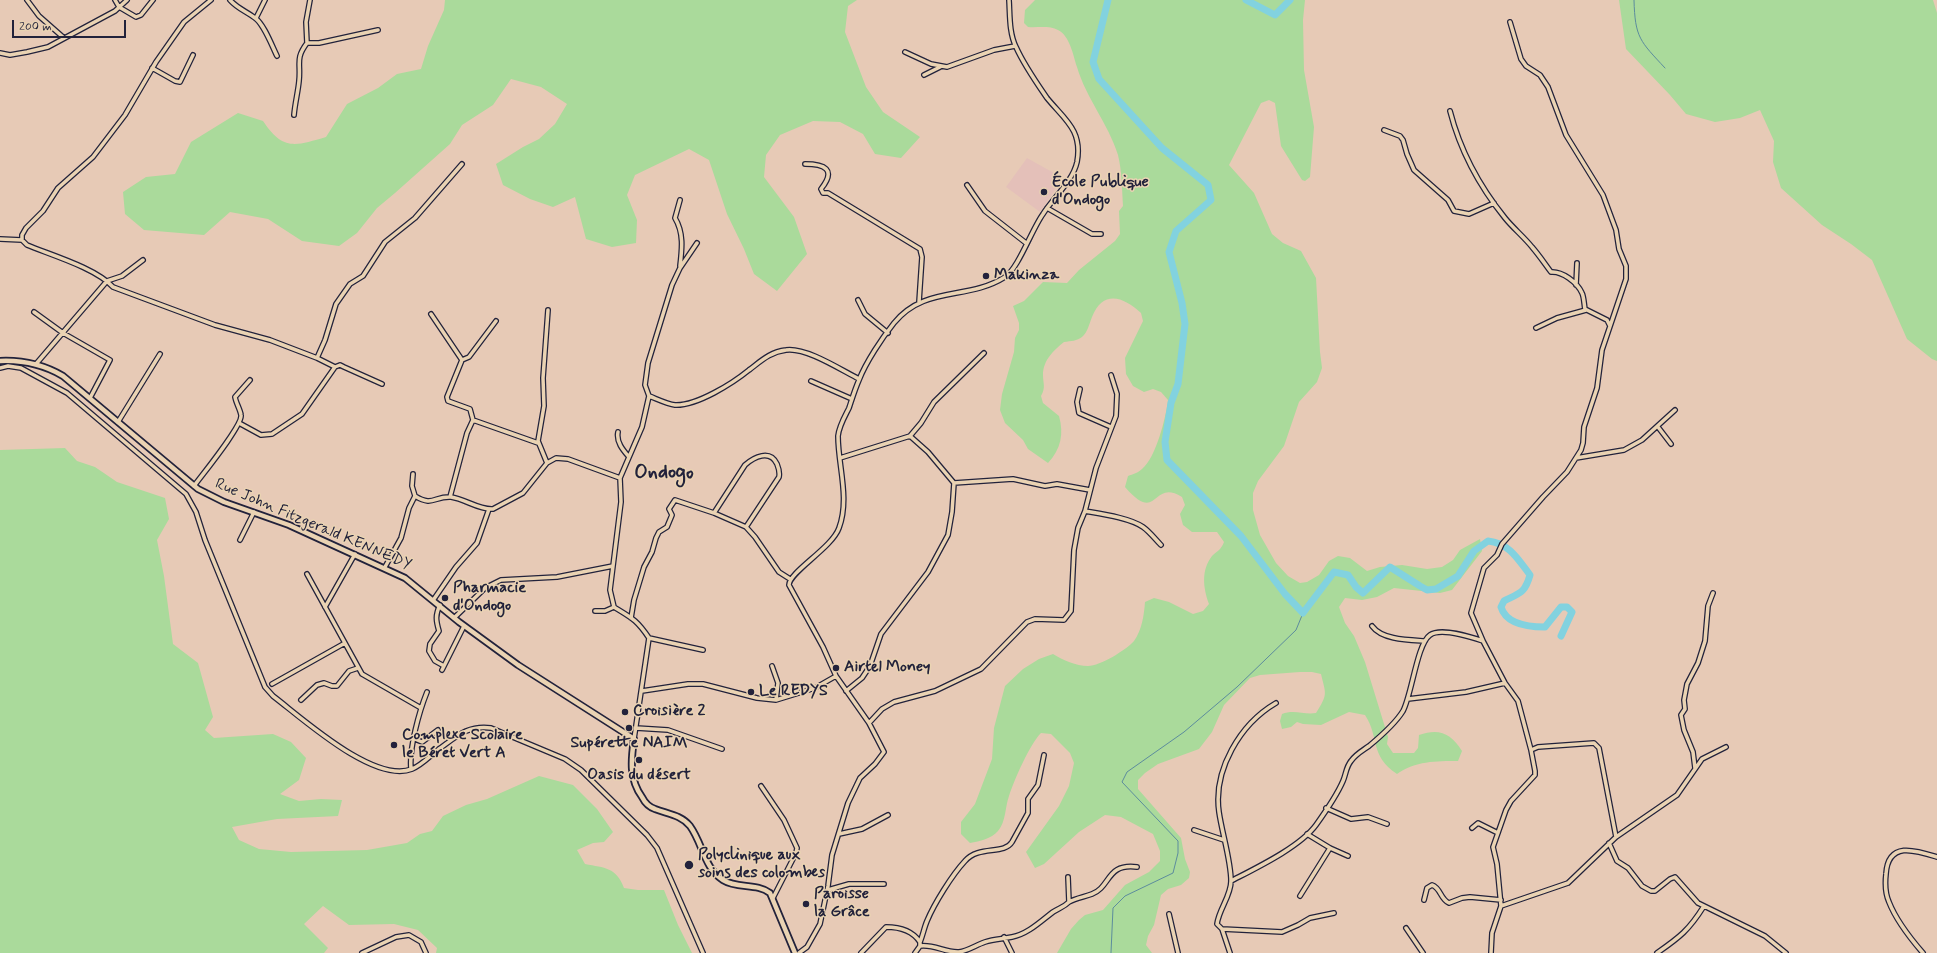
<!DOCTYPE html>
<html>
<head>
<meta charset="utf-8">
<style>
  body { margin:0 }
  #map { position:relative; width:1937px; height:953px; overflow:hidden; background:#e7cab6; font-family:Mynerve,sans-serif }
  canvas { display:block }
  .scale { position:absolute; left:12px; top:20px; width:114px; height:18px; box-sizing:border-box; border:2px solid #22223b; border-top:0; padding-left:5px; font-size:12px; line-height:14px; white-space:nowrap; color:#22223b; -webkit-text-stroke:3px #ead3b3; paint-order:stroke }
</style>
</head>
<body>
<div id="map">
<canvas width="1937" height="953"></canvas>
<div class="scale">200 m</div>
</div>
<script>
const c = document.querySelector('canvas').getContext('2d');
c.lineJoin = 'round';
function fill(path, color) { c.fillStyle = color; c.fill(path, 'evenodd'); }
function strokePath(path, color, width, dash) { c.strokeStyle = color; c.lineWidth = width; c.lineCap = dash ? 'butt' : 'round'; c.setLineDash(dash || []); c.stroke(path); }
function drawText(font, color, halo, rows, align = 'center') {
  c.font = font + ' Mynerve,sans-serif'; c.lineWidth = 3; c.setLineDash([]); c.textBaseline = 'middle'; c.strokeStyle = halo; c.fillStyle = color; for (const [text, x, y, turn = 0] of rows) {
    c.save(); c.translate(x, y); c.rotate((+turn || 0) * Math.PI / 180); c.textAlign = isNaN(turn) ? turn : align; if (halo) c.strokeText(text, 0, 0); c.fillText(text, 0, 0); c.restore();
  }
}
fill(new Path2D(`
  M1027 158 1063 178 1040 212 1006 187Z`), '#e4c0b9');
fill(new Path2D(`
  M445 0H857L848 6 845 32 866 87 883 112 920 137 901 158 875 154 863 134 840 122 813 121 780 135 766 155 764 177 794 217 807 254 777 291 754 274 744 249 727 214 709 160 689 149 635 175 627 195 637 220 636 243 612 247 586 239 575 197 553 207 530 199 503 185 496 164 523 147 539 139 555 124 567 104 541 87 511 79 493 105 462 125 450 144 395 193 377 208 357 233 339 246 302 241 268 219 230 212 204 235 144 230 125 214 123 192 146 177 175 174 191 142 238 113 263 121C283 151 295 146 326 137L347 104 378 88 397 74 421 69 428 46 444 10Z
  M1035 0H1305L1303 20 1304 70 1314 127 1310 177 1305 181 1302 180 1281 146 1275 103 1269 100 1261 103 1229 165 1254 193 1272 234 1283 243 1301 251 1316 278 1320 352 1322 368 1317 382 1299 402 1284 446 1258 481 1253 493V510L1260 535 1276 563 1288 576 1300 583 1307 582 1319 575 1329 561 1338 556 1350 558 1367 571 1380 567 1402 565 1427 569 1442 567 1453 560 1460 550 1480 539 1482 551 1452 590 1440 593 1394 588 1377 597 1362 600 1345 598 1339 607 1345 623 1354 636 1365 662 1388 737 1387 744 1393 753H1414L1418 748 1419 735C1439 728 1451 733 1462 751L1458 761C1436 761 1415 761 1397 774 1369 755 1380 738 1365 715L1349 712 1321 725 1303 724 1297 722 1291 727 1282 729 1280 721 1282 714C1294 709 1304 715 1316 713 1328 694 1326 695 1321 674L1312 672H1300L1260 675 1250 678 1224 705 1212 732 1199 749 1158 764 1145 773 1138 780V789L1181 838 1185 859 1190 872 1189 878 1181 885 1168 889 1161 895 1154 925 1148 936 1146 945 1152 953H1057L1071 929 1079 920 1085 915 1103 910 1125 885 1149 872 1160 861V851L1153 834 1121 817 1105 815 1079 832 1044 864 1035 868 1026 852 1059 806 1069 786 1074 763 1070 753 1051 734 1041 733C1030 744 1014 780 1009 796 1005 807 1006 822 998 831 991 839 980 841 970 843L961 834V822L975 804 992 759 994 728 1005 686 1023 669 1039 659 1053 654C1063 660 1076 666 1088 666 1100 666 1126 650 1134 641 1142 630 1144 615 1145 602L1154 598 1169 602 1193 614 1203 611 1209 604C1203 588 1201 570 1212 556 1217 551 1221 550 1224 542L1217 532H1192L1183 525 1180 514 1185 505 1182 497C1151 478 1159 526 1125 487L1128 476C1133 474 1138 473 1142 469 1156 458 1166 417 1168 400L1161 392 1153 389 1144 392 1133 386 1126 374 1125 358 1143 321 1141 313C1124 297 1103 289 1092 317 1089 324 1088 332 1082 337 1077 341 1071 341 1064 342 1054 350 1043 360 1043 375 1043 384 1046 387 1041 396L1043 403 1059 416C1064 434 1061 449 1048 463L1028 449 1023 440 1005 423 1000 410 1002 394 1014 352 1015 338 1019 330V323L1013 306 1024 301 1043 282 1067 283 1079 270 1115 241 1120 234 1119 211 1123 206C1122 190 1122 171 1118 155 1108 123 1086 98 1077 67 1073 55 1070 36 1058 30 1049 25 1037 28 1028 27L1024 23 1025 10Z
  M1619 0H1933L1937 13V361L1932 359 1907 339 1872 260 1851 244 1822 225 1781 188 1773 162 1774 141 1760 110 1740 118 1715 122 1686 114 1670 95 1626 49Z
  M65 448 77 461 95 467 117 482 165 498 169 519 157 540 164 576 173 644 198 663 213 717 205 730 214 738 273 734 291 742 306 758 299 780 280 794 299 801 321 799 342 800 338 816 277 819 232 827 239 840 259 849 291 852 367 850 407 843 420 834 432 831 443 816 466 805 487 799 539 776 573 785 597 809 613 832 604 842 593 843 577 850 585 864C605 868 616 867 624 888L638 890H664L678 925 692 953H436L437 948 418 930 394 924 349 925 323 906 304 924 328 948 324 953H0V450Z`), '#aada9b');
strokePath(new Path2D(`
  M1634 0C1635 38 1640 41 1665 68
  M1111 953 1113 908 1125 896 1173 873 1178 853V841L1122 782 1127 772 1184 732 1237 687 1296 630 1303 613`), '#5c8c9d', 1);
strokePath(new Path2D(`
  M1108 0 1093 62 1099 79 1162 148 1208 185 1211 200 1176 231 1169 252 1182 303 1185 324 1178 384 1171 403 1165 442 1167 460 1241 536 1285 594 1303 613 1334 572 1348 575 1356 587 1363 593 1390 567 1420 586 1427 590 1436 589 1458 576 1474 551 1488 541C1509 543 1518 559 1530 575 1525 593 1520 593 1504 601L1501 607C1506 624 1529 627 1545 627L1561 607H1567L1572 612 1561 636
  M1246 0 1275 15 1290 0`), '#82d2df', 7);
const minor = new Path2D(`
  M27 0 39 16 64 38
  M115 0 119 7 136 17 141 15 153 0
  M211 0 184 22 156 62 125 115 93 157 58 188 43 211 26 228 22 235V240L27 245C51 255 96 268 113 287L215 325 270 340 317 358 325 340 336 304 350 284 363 276 385 242 415 218 462 164
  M230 0C238 9 246 11 255 18 264 24 272 46 277 56
  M310 0 306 22 307 43H319L378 30
  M256 18 265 0
  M905 52 931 64 947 67 994 50 1015 46
  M0 53 10 55 27 52 48 47 115 11 127 0
  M152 68 175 81 180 82 193 55
  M924 75 940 67
  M1450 111C1460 150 1480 187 1505 218 1513 228 1524 237 1532 247 1539 255 1545 264 1551 272 1562 271 1577 282 1582 293 1584 297 1584 304 1585 309L1607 320 1610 326
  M294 115C295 103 298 92 299 81 301 63 295 59 307 43
  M1384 130 1400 136 1403 140 1407 154 1414 170 1448 200 1454 211 1469 214 1494 203
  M805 164C824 164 837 169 821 189L823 193H828L920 249 922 257 919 302
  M967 185 985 211 1026 243
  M680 200 675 218C684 233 682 249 680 266
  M1047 208 1092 234H1101
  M0 239 22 240
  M1576 285 1577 263
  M858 300 865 314 888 333
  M34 312 63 333 110 360 90 398
  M431 314 462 360
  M1536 328 1557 318 1586 310
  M317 358 335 367 340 365 344 367 382 384
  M36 364 107 281 122 276 143 260
  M0 368 8 366 21 368 67 393 186 494 196 512 205 540 265 687 273 696C302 718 374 784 412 769 422 765 431 755 439 749 457 736 468 725 491 728L565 759 581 770 647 835 657 848 703 953
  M811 381 852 399
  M1080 389 1077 402 1079 413 1111 427
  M649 396C657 399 667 404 675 405 697 406 733 383 749 370 761 361 770 352 786 350 806 347 841 370 859 379
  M473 420 538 443
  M118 422 160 354
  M239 423 261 435 272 434 302 414 335 367
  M1658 427 1671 444
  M618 432C616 442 623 450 629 457
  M840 458 910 436 921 423 934 402 984 353
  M1576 458 1624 450 1642 440 1675 410
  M547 463 556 458 568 459 620 478
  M413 474 412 486 415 496C433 507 434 496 451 497 465 499 479 510 493 509L523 493 547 463 538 441 544 406 543 378 548 310
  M954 483 1013 479 1045 486 1057 484 1090 490
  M194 486C202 475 243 425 241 415 240 409 236 403 235 397L250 380
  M450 497 467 433 473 420 470 409 448 401 447 397 462 360 469 357 496 321
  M1085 511C1102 514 1130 518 1143 527 1150 532 1155 539 1161 545
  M714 513 745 465C754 457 770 449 777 464 779 469 780 472 779 477L746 527
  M240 540 254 512
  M385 567 401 538 409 508 415 496
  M307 574 362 674 421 708
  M434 599 456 567 477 543 489 509
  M440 605C435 615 436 621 439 631L430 644 429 651 435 661 444 666
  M325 607 355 554
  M614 607 610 590 621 502 620 478 642 427 649 396 645 385 648 363 672 285 680 268 697 243
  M595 611H605L614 607C632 618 637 620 649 638L634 739
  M454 618 485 588 501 580 557 577 613 566
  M631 618 634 600 644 567 652 552 656 538 659 532 667 527 672 515 669 509 675 500 714 513 746 527 755 537 779 572 790 579
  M1372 626C1382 640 1409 640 1425 641
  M649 638 703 650
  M1483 641 1471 613 1484 568 1497 555 1502 544 1543 497 1567 472 1581 450 1583 443 1584 427 1597 388 1602 350 1626 279V266L1619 249 1616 230 1603 195 1566 135 1548 87 1540 75 1526 66 1521 59 1510 22
  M772 666 778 683 776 700
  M442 670 464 626
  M272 684 345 643
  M642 691 688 684H703L757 698 776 700 815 688 836 676
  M846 691 862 678 870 666 881 634 928 572 948 535 952 512 954 483 928 452 910 436
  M1408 699 1466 692 1505 683
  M301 700 317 685 324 683 332 686H337L349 671 358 668
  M869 723 882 709 894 702 935 691 981 669 1027 622 1035 619 1064 620 1071 611 1074 550 1078 528 1085 511 1096 468 1116 416 1117 394 1111 375
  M636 728 668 730 722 749
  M415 739 422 742 438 730
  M1695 768 1693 752 1684 730 1681 715 1685 709 1684 700 1687 684 1698 663 1705 641 1708 606 1713 593
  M411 769C409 748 419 712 427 692
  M761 786 784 820 797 848 796 853 773 898
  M1326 808 1351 819 1368 817 1387 824
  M1472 828 1478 823 1498 833
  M1194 830 1224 840
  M839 834 862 829 888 815
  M1307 834 1330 848 1348 856
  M1609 843 1617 861 1628 868 1642 886 1651 891H1655L1670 879 1675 877 1698 903 1765 936 1786 953
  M1231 881C1256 868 1300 847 1316 825 1326 811 1337 795 1343 781 1346 774 1346 767 1351 761 1356 754 1362 751 1369 746 1381 736 1395 724 1403 711 1412 694 1417 644 1430 635 1441 627 1471 637 1483 641L1505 683 1518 701 1531 750 1538 747 1594 743 1599 748 1616 837
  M828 890 849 884H884
  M1300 896 1330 848
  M1424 900 1427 888 1432 885C1441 888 1440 899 1449 903L1462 898 1470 897 1501 900
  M1069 902C1076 898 1084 897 1092 894 1111 887 1106 863 1137 867
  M1501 906 1568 883 1616 837 1677 795 1702 759 1726 747
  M1169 914 1178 953
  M1406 928 1423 953
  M1222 929 1282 932 1298 925 1310 918 1334 913
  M1004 937 1012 953
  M920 946V942C923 935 924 928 927 921 934 904 952 875 965 861 979 845 1004 855 1012 842L1028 813V799L1038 785 1044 755
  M362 953 396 937 409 935 421 942 426 953
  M799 953 807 947 820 924 828 886 832 855 848 803 860 778 875 764 884 752 869 723 836 676 823 647 789 585C789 572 832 548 839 528 850 498 838 466 838 436 839 426 845 416 849 408 852 399 855 389 859 380 866 362 882 338 894 323 925 285 967 301 1005 277 1018 269 1032 229 1043 214 1053 198 1073 181 1077 162 1083 130 1064 119 1047 98 1036 82 1024 65 1016 47 1009 33 1010 15 1009 0
  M861 953 886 927C899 927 912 930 920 942
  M915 953 920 946C934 944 946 953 959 952 968 951 976 945 985 942 994 939 1003 939 1012 937 1028 934 1041 921 1053 912 1059 908 1064 907 1069 902L1068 877
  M1230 953 1222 929 1217 924C1219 909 1231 896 1231 881 1231 861 1222 833 1219 812 1213 770 1240 724 1276 703
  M1491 953 1492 933 1501 906 1497 864 1493 847 1506 810 1511 801 1535 775V771L1531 750
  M1657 953C1680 937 1689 930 1704 906
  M1923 953C1910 938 1896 920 1889 902 1885 893 1885 883 1886 874 1888 841 1915 850 1937 857`);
const tertiary = new Path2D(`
  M0 361C22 360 44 365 63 376L198 489 224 502 289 525 405 578 459 622 518 665 634 739C631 760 629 779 642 797 645 803 649 807 655 809 668 814 681 815 690 826 703 844 704 868 723 880 737 889 757 883 770 893L795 953`);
strokePath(minor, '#22223b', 6);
strokePath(tertiary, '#22223b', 8);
strokePath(minor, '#ead3b3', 3.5);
strokePath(tertiary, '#ead3b3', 4.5);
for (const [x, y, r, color] of [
  [1044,192,4,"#22223b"],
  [986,276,4,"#22223b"],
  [445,598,4,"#22223b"],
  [836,668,4,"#22223b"],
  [751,692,4,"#22223b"],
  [625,712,4,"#22223b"],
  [629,728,4,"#22223b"],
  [394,745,4,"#22223b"],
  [639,760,4,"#22223b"],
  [689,865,5,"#22223b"],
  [806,904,4,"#22223b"]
]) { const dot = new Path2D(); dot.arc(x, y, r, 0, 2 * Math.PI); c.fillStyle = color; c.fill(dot); strokePath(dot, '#ead3b3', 1.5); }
drawText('bold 16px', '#22223b', '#ead3b3', [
  ["École Publique",1052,183],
  ["d'Ondogo",1052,201],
  ["Makinza",994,276],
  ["Pharmacie",453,589],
  ["d'Ondogo",453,607],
  ["Airtel Money",844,668],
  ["Le REDYS",759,692],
  ["Croisière 2",633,712],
  ["Complexe Scolaire",402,736],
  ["le Béret Vert A",402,754],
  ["Supérette NAIM",629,744,"center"],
  ["Oasis du désert",639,776,"center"],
  ["Polyclinique aux",698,856],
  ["soins des colombes",698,874],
  ["Paroisse",814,895],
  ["la Grâce",814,913]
], 'left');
drawText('16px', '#22223b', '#ead3b3', [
  ["Rue John Fitzgerald KENNEDY",313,525,23]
]);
drawText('bold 20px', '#22223b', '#ead3b3', [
  ["Ondogo",664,474]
]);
</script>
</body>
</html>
